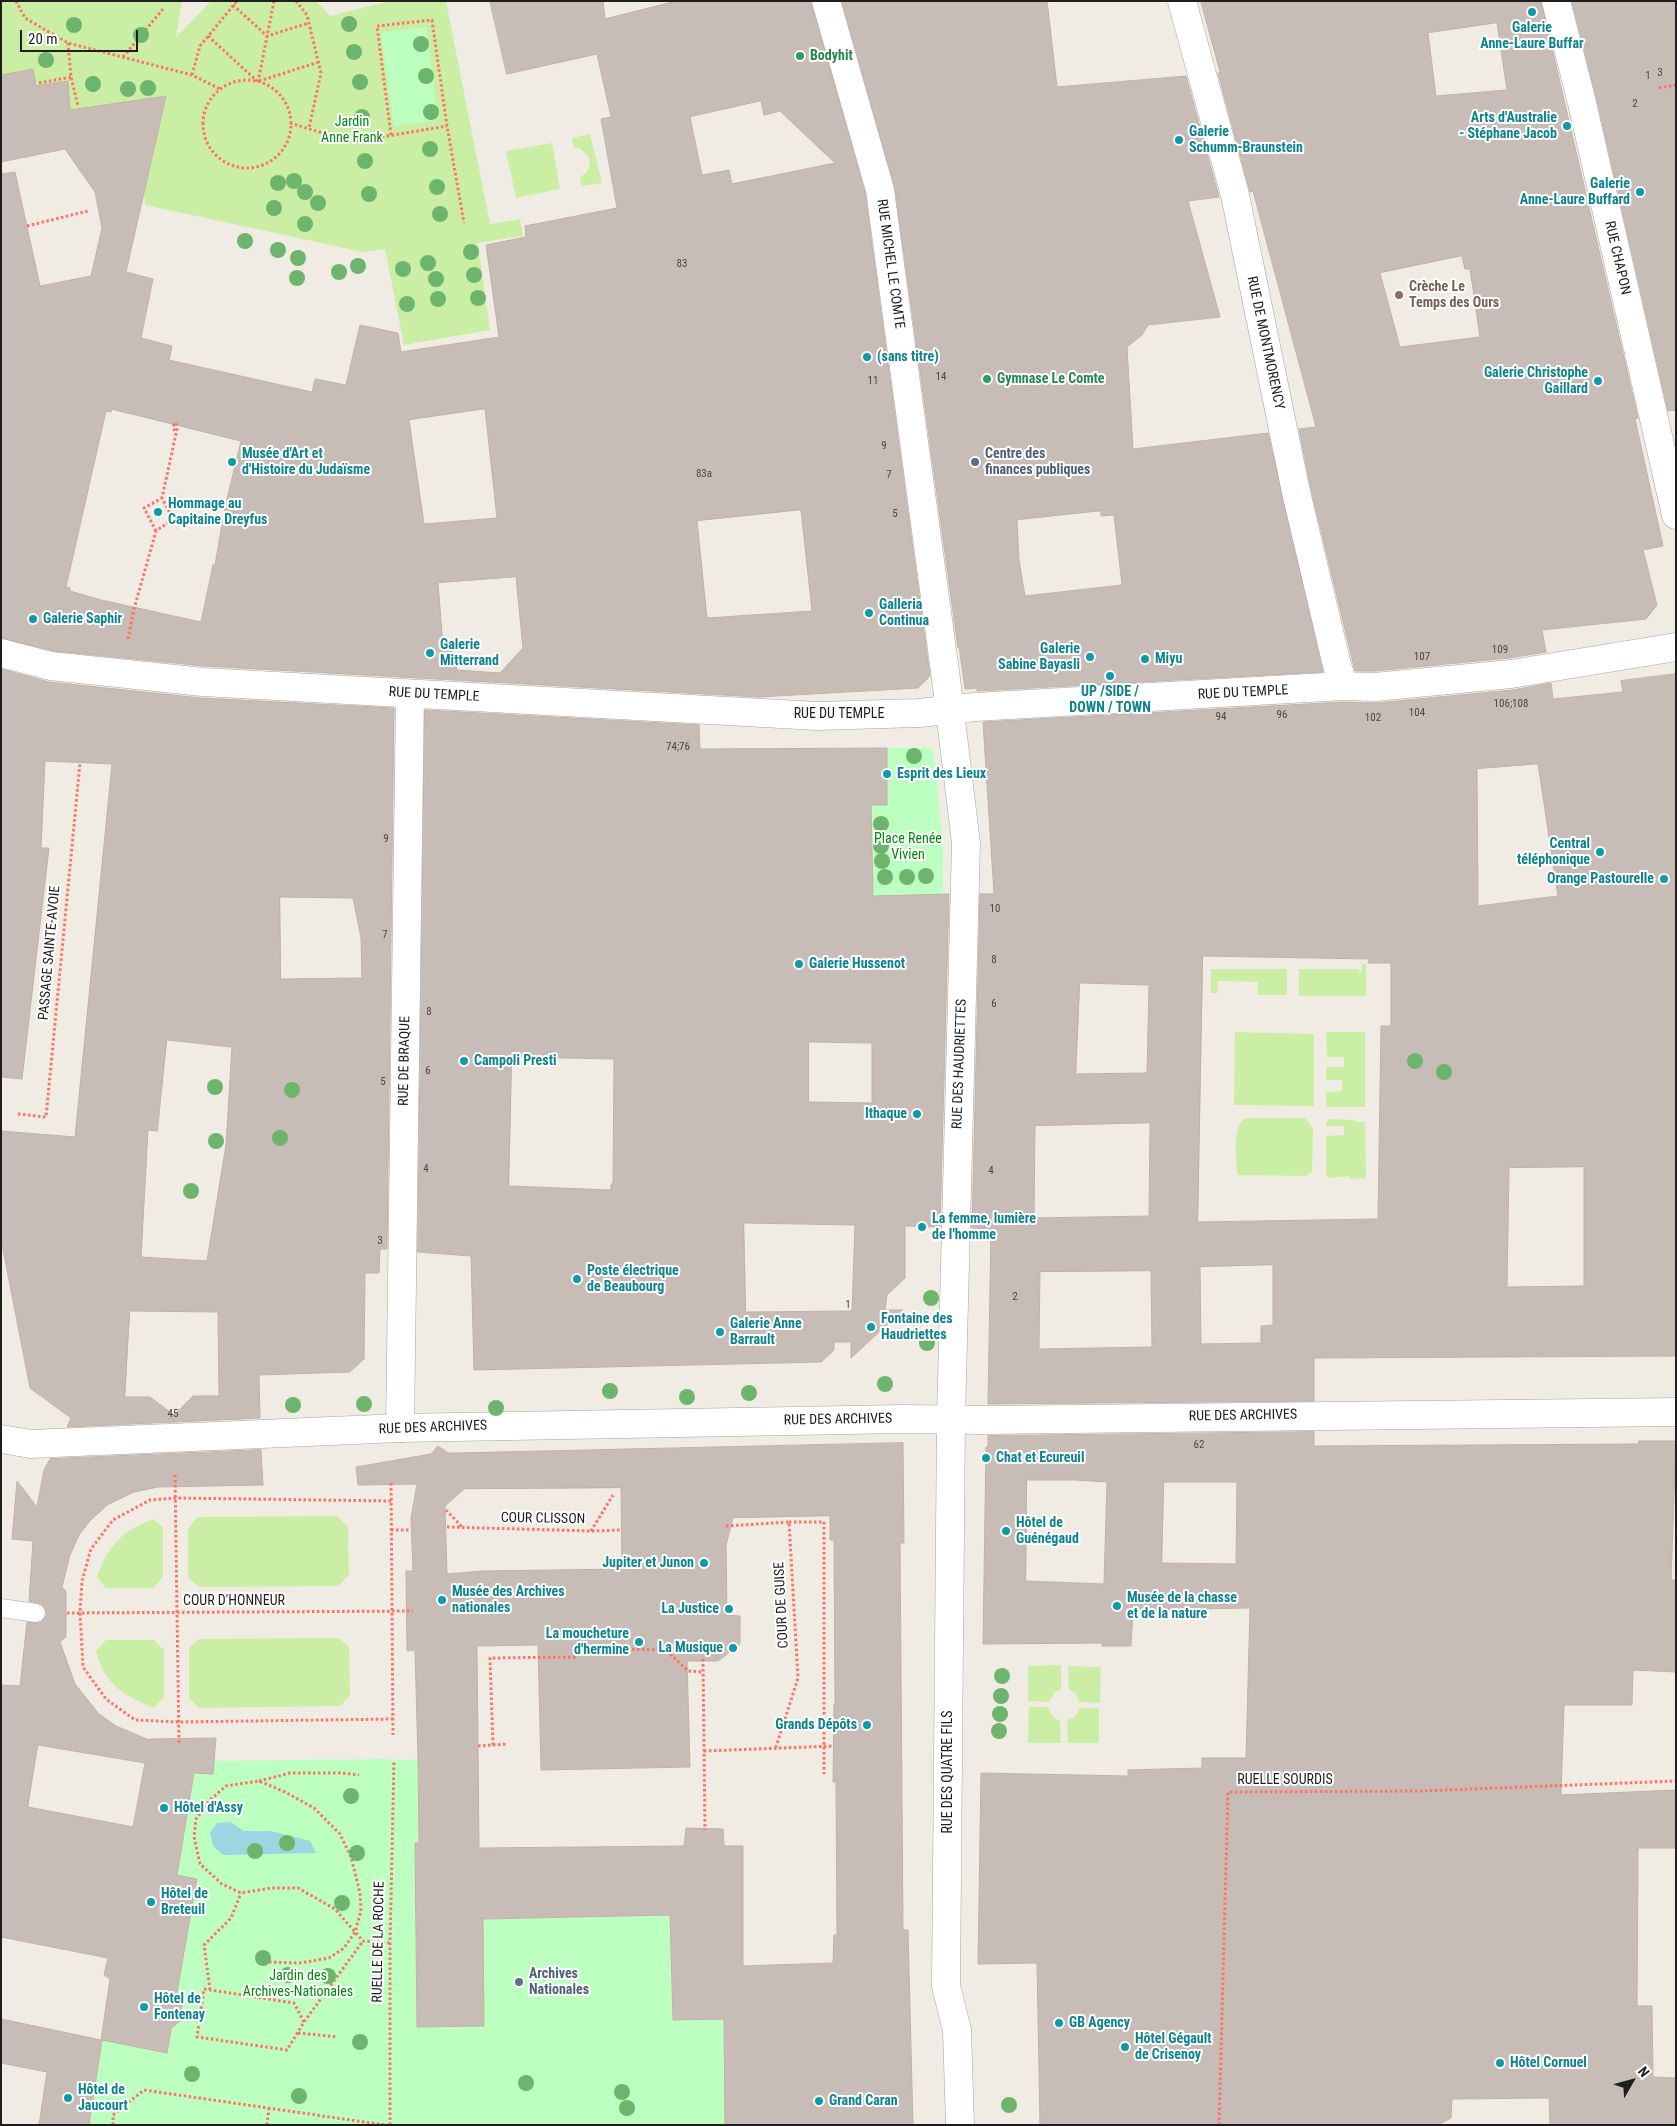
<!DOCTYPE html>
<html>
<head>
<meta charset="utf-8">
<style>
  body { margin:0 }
  #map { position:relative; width:1677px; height:2126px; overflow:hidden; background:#f0ece3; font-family:"Roboto Condensed",sans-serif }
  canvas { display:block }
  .frame { position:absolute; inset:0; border:2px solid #1e1e1e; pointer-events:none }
  .north { position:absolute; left:1607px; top:2056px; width:50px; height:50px; -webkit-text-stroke:4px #fff; paint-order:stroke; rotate:52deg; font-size:14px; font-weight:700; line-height:20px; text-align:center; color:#1e1e1e }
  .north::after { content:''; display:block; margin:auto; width:18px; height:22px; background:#1e1e1e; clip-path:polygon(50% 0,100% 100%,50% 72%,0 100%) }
  .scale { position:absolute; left:20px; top:30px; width:118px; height:22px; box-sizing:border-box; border:2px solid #1e1e1e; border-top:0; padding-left:6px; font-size:15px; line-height:18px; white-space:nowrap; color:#1e1e1e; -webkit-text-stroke:4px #fff; paint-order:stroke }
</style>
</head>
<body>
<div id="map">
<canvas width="1677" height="2126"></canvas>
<div class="frame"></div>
<div class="north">N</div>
<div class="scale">20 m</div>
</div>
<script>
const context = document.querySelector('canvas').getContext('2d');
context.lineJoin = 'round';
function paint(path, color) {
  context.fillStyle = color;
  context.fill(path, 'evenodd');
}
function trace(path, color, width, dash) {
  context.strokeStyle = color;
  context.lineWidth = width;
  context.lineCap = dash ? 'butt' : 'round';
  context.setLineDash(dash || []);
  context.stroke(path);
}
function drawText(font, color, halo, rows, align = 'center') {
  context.font = font + ' "Roboto Condensed",sans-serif';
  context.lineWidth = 4;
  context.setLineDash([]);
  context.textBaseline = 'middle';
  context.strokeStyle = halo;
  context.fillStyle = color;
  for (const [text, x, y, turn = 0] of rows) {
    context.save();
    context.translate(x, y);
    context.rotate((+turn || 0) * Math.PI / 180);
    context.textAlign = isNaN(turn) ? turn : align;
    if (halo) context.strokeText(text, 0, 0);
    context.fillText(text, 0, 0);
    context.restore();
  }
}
paint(new Path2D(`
  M1 1H182L176 37 211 1H316L330 16 390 1H446L490 224 520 219 523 236 478 243 490 330 404 345 385 249 363 252 145 205 144 192 166 96 41 115 33 69 1 75Z
  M590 134 602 183 582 186 580 177C589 172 591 167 589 157L580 148H574L572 138Z
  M552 143 560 189 516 198 506 151Z
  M1362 964H1366V996H1299V969H1359V972H1361Z
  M1211 969H1287V995H1258V982L1218 981 1217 993H1211Z
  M1235 1032 1314 1034V1106L1234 1105Z
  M1326 1032H1365V1107H1326V1092L1342 1091V1080H1326V1067H1344V1057H1327Z
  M1246 1118H1305L1313 1128 1312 1172 1306 1176 1238 1175 1237 1171C1237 1156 1231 1125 1246 1118Z
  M1330 1119 1355 1120 1356 1122H1365L1366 1178 1349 1179V1176L1330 1178 1326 1175V1136L1344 1135V1126H1326V1122Z
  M337 1516 348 1527 349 1575 338 1586 199 1587 188 1577V1528L198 1517Z
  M153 1519 163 1527V1577L153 1588H106L97 1577C108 1545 122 1531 153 1519Z
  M339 1638 349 1647 350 1696 340 1706 199 1708 189 1698V1648L199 1639Z
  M106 1640H154L164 1650V1697L154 1708C124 1696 104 1684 96 1651Z
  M1061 1665V1689L1054 1693 1049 1702 1028 1701V1666Z
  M1068 1666 1101 1667 1100 1703 1079 1702 1076 1693 1069 1690Z
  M1029 1707H1048L1053 1717 1060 1721 1061 1743H1028Z
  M1080 1708H1099V1743H1068L1067 1720 1075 1717Z`), '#caefa4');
paint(new Path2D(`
  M426 27 438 120 394 126 381 33Z
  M887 748H933L943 845V894L873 896 871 805Z
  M381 1759 405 1760 418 1759 419 1843 415 1844 417 2027 484 2026 483 1919 670 1915 673 2020 827 2019 725 2078V2125H89L102 2040 166 2053 171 2029 180 2021 182 2004 177 1992 198 1879 177 1876 197 1761Z`), '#bcffc0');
paint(new Path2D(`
  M230 1822 244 1831H271L310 1841 316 1853 223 1855 213 1846 210 1833 217 1823Z`), '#9fd4e2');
const building = new Path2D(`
  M490 1H603L605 19 676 1H811L865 193 930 676 918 688 759 697 204 666 54 651 1 638V174L15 172 40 286 91 276 102 228 95 192 65 149 1 162V75L33 69 36 86 68 81 70 110 166 96 126 272 153 279 141 338 172 346 169 360 312 392 315 379 346 385 360 325 398 333 401 352 499 337 486 245 526 237 525 226 617 208 601 119 611 117 597 54 507 74ZM761 101 764 115 780 111 835 163 732 184 729 170 702 175 690 117ZM111 409 241 441 225 507 215 565H213L201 622 101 600 70 591V588L66 587 106 411 111 412ZM485 409 497 518 424 524 409 420ZM801 510 812 611 707 618 697 521ZM516 577 523 648 500 673 457 670 454 653 443 646 438 583Z
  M842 1H1047L1057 87 1186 76 1219 197 1188 201 1220 317 1148 325 1142 335 1127 347 1133 449 1268 433 1323 672 977 691V688L965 689 959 646 958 648 895 188ZM1101 511V516L1114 515 1122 585 1025 596 1019 560 1017 520Z
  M1201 1H1541L1638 418 1635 419 1663 546 1643 550 1657 605 1646 619 1542 630 1546 652 1509 658 1374 671H1355L1311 489 1299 429 1316 427 1253 191 1250 192 1218 73H1220ZM1497 23 1507 90 1436 96 1428 33ZM1462 256 1465 269H1470L1480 337 1400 347 1380 273Z
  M1572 1H1676V410L1668 411 1597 100Z
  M1 669 49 682 201 698 394 708 387 1249H380L379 1273H365L364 1359 350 1372 259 1375 260 1418 67 1427 71 1418 30 1388 1 1239V1131L75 1137 112 764 45 761 41 848H49L22 1079 1 1077ZM280 897 353 898 361 938 362 978 281 979ZM167 1040 232 1047 226 1145 207 1261 141 1257 148 1130 157 1131ZM130 1311 218 1312 219 1396H193L174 1415 150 1397H125Z
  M1676 674V1356L1314 1358V1401L988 1404 991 1229 972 1228 980 894H994L983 722 1343 702 1376 703 1513 690 1551 683 1553 699 1623 692 1621 681ZM1538 764 1558 896 1478 906 1477 769ZM1203 956 1369 959 1368 963H1391V1026H1381L1378 1219 1198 1222ZM1080 983 1149 985 1147 1073 1076 1074ZM1150 1123 1149 1216 1034 1218 1035 1126ZM1584 1167V1286L1507 1287 1509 1168ZM1273 1265V1325L1261 1326V1343L1201 1344 1200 1267ZM1151 1271 1152 1347 1039 1349 1040 1272Z
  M425 710 699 725 700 749 887 748V805H871L873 896 949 894 940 1227 905 1226V1278L887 1295 885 1310H903L851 1358V1342H834V1350L821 1362 474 1370 471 1256 418 1252ZM809 1042 872 1043V1103L809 1102ZM512 1057 614 1059 613 1184H611V1190L509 1186ZM744 1223 855 1225 852 1311 746 1312Z
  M1314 1432V1446L1638 1444 1639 1441H1676L1671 1580H1676V1672L1633 1670 1632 1705H1564L1561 1795 1676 1790V1848H1638L1637 2006H1652L1653 2077 1676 2078V2125H1550L1549 2098 1452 2099 1451 2118 1438 2125H1040L1037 1963 978 1964 981 1773 1128 1776V1770L1202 1768V1758H1246L1250 1608 1133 1610 1131 1646H1102V1643L983 1644 986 1447H988V1436ZM1027 1480H1074L1107 1482 1104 1584 1026 1581ZM1164 1482H1237L1236 1564 1162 1563Z
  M903 1443 904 1543H900L903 1930H908L913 2125H725L724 2019 673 2020 670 1915 483 1919 484 2026 417 2027 415 1843H419L418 1759 415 1650 407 1651 406 1571H413L411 1518 417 1484 358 1485 356 1467 431 1454 438 1446 448 1453ZM621 1488 622 1569 482 1571 447 1574 445 1506 464 1489ZM830 1516V1540H834L835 1704H834L833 1782H836L837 1935H834L833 1963 743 1966V1846H724L723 1829 686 1828 684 1846 479 1848 477 1646 538 1645 541 1770 690 1767 687 1661H718L740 1644V1616L727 1615 726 1545 733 1518Z
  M261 1450 263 1485 158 1487 134 1492 107 1505 89 1522 79 1535 70 1555 62 1587 66 1591V1637L60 1642 75 1684 99 1714 116 1726 149 1740 150 1739 216 1738 213 1774 194 1773 177 1875 197 1879 177 1992 182 2004 180 2021 171 2029 167 2053 102 2040 89 2125H39L47 2072 1 2063V2019L101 2040 110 1979 104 1975 108 1958 1 1937V1685L20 1686 27 1622 40 1623 47 1614 42 1604 29 1601 33 1541 12 1539 17 1481 37 1507 44 1470 50 1459ZM38 1745 145 1763 133 1827 28 1807Z`);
paint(building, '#c8bdb6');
trace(building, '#c3b1a4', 1);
const service = new Path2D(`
  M1 1608 36 1613`);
const minor = new Path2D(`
  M826 1 880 190 946 679 966 843 951 1418 946 1986 957 2030 960 2125
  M1182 1 1235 195 1296 492 1336 661 1343 686
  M1556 1 1582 103 1676 515
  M1 653 51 666 203 682 817 716 919 713 975 707 1343 686 1375 687 1511 674 1676 647
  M400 1428 410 694`);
const tertiary = new Path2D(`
  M1 1439 31 1444 400 1428 904 1419 983 1420 1676 1412`);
trace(service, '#a5a5a5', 19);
trace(minor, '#a5a5a5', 29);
trace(tertiary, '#a5a5a5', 29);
trace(new Path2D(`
  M16 1 25 18 68 43 192 75 220 89
  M296 1 307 15 321 73 309 128
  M233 5 267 36 309 23
  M208 36 257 81
  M68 43 71 77 78 106
  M123 57 163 9
  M192 75 200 46 237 1
  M203 124a44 44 0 1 1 88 0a44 44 0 1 1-88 0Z
  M259 81 319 62
  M258 82 274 1
  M39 83 71 77
  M1659 88 1676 85
  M290 123 352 142 447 126
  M391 135 377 26 432 20 447 126 464 223
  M27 226 88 211
  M156 531 144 508 162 498
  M128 639 134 609 156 531 173 519 162 498 177 429 176 423 174 424 173 428 176 433
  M18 1114 46 1117 80 763
  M175 1475 179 1745
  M391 1483 393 1735
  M391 1501 176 1498 150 1500 113 1520 91 1549 82 1581 80 1613 83 1667 106 1699 135 1720 179 1722 393 1719
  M446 1510 463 1528
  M789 1522H824V1774
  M726 1526 789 1522 798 1678 776 1747
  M447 1527 591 1531 622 1530
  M391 1530H411
  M591 1531 613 1495
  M67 1613 413 1611
  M575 1645V1648H579L666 1650 688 1671 703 1672
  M703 1659 705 1830
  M493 1745 490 1658 575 1657V1648
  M478 1746 508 1744
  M704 1751 833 1746
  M259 1781 290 1773H340L359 1775
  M269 1962 300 1963 329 1958 344 1948 355 1932 361 1911 360 1893 351 1857 340 1834 314 1808 285 1792 259 1781 226 1786 210 1800 196 1819 194 1837 200 1864 222 1884 241 1893 271 1888H298L335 1909 355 1932 363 1941 390 1943
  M210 1990 204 1945 231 1918 241 1893
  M304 2022 294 2003 204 1989 197 2037 287 2050 304 2022 363 1941
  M298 2033 338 2037
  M113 2125V2115L144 2090 385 2125
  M267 2125 269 2108
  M390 2125V1943L394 1760
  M1219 2125 1228 1792 1421 1791 1676 1781`), '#ff7265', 3, [2.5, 2.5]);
trace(service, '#fff', 18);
trace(minor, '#fff', 28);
trace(tertiary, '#fff', 28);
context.fillStyle = '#6db56c';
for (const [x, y] of [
  [349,24],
  [74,25],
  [141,35],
  [421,44],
  [354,52],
  [46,60],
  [426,76],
  [360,82],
  [93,84],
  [148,88],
  [128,89],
  [431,112],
  [362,117],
  [430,149],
  [365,161],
  [294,181],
  [278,183],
  [437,187],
  [305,192],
  [369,194],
  [318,203],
  [274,208],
  [440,214],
  [305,224],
  [245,241],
  [278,250],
  [471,252],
  [298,258],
  [428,263],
  [358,266],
  [403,269],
  [339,272],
  [474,275],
  [297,278],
  [436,279],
  [478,298],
  [438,299],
  [407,304],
  [914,756],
  [881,824],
  [881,846],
  [882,861],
  [926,876],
  [885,877],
  [907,877],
  [1415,1061],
  [1444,1072],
  [215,1087],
  [292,1090],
  [280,1138],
  [216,1141],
  [191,1191],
  [931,1298],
  [927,1343],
  [885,1384],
  [610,1391],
  [749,1393],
  [687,1397],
  [364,1404],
  [293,1405],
  [496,1408],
  [1002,1676],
  [1001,1696],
  [1000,1714],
  [999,1731],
  [351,1796],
  [287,1843],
  [255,1851],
  [357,1853],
  [342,1903],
  [263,1958],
  [288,1975],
  [328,1976],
  [360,2042],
  [192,2074],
  [526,2083],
  [622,2092],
  [299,2096],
  [1009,2105],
  [627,2108]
]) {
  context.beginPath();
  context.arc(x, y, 8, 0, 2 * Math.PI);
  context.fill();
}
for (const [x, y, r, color] of [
  [1532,12,5,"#0f9aa8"],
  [800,56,5,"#2e9e5b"],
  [1567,126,5,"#0f9aa8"],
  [1179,140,5,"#0f9aa8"],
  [1640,192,5,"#0f9aa8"],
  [1399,295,5,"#8d6e63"],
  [867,357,5,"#0f9aa8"],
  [987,379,5,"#2e9e5b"],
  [1598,381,5,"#0f9aa8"],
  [232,462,5,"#0f9aa8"],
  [975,462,5,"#5c6f8a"],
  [158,512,5,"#0f9aa8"],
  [869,613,5,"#0f9aa8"],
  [33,619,5,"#0f9aa8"],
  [430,653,5,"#0f9aa8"],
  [1090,657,5,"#0f9aa8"],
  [1145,659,5,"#0f9aa8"],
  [1110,676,5,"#0f9aa8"],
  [887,774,5,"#0f9aa8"],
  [1600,852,5,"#0f9aa8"],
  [1664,879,5,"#0f9aa8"],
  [799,964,5,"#0f9aa8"],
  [464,1061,5,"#0f9aa8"],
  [917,1114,5,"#0f9aa8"],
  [922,1227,5,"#0f9aa8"],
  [577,1279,5,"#0f9aa8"],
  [871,1327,5,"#0f9aa8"],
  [720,1332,5,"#0f9aa8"],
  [986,1458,5,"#0f9aa8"],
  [1006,1531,5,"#0f9aa8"],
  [704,1563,5,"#0f9aa8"],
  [442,1600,5,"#0f9aa8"],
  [1117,1606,5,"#0f9aa8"],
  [729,1609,5,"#0f9aa8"],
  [639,1642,5,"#0f9aa8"],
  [733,1648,5,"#0f9aa8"],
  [867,1725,5,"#0f9aa8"],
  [164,1808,5,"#0f9aa8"],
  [151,1902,5,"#0f9aa8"],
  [519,1982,5,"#5c6f8a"],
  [144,2007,5,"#0f9aa8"],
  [1059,2023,5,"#0f9aa8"],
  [1125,2047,5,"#0f9aa8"],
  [1500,2063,5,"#0f9aa8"],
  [68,2098,5,"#0f9aa8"],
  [819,2101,5,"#0f9aa8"]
]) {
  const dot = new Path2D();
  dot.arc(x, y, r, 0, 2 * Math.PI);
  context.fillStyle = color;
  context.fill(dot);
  trace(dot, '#fff', 2);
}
drawText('11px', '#484644', null, [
  ["3",1660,73],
  ["1",1648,76],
  ["2",1635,104],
  ["83",682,264],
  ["14",941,377],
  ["11",873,381],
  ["9",884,446],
  ["83a",704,474],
  ["7",889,475],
  ["5",895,514],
  ["109",1500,650],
  ["107",1422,657],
  ["106;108",1511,704],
  ["104",1417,713],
  ["96",1282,715],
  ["94",1221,717],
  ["102",1373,718],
  ["74;76",678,747],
  ["9",386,839],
  ["10",995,909],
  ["7",385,935],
  ["8",994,960],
  ["6",994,1004],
  ["8",429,1012],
  ["6",428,1071],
  ["5",383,1082],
  ["4",426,1169],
  ["4",991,1171],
  ["3",380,1241],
  ["2",1015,1297],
  ["1",848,1305],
  ["45",173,1414],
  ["62",1199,1445]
]);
drawText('bold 14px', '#0d838f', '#fff', [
  ["Galerie",1532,28,"center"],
  ["Anne-Laure Buffar",1532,44,"center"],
  ["Arts d'Australie",1557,118,"right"],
  ["- Stéphane Jacob",1557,134,"right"],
  ["Galerie",1189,132],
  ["Schumm-Braunstein",1189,148],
  ["Galerie",1630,184,"right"],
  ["Anne-Laure Buffard",1630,200,"right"],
  ["(sans titre)",877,357],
  ["Galerie Christophe",1588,373,"right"],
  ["Gaillard",1588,389,"right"],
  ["Musée d'Art et",242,454],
  ["d'Histoire du Judaïsme",242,470],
  ["Hommage au",168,504],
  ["Capitaine Dreyfus",168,520],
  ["Galleria",879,605],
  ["Continua",879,621],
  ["Galerie Saphir",43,619],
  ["Galerie",440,645],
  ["Mitterrand",440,661],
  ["Galerie",1080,649,"right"],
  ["Sabine Bayasli",1080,665,"right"],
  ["Miyu",1155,659],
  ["UP /SIDE /",1110,692,"center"],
  ["DOWN / TOWN",1110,708,"center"],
  ["Esprit des Lieux",897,774],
  ["Central",1590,844,"right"],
  ["téléphonique",1590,860,"right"],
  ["Orange Pastourelle",1654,879,"right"],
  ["Galerie Hussenot",809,964],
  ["Campoli Presti",474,1061],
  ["Ithaque",907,1114,"right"],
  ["La femme, lumière",932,1219],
  ["de l'homme",932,1235],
  ["Poste électrique",587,1271],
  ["de Beaubourg",587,1287],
  ["Fontaine des",881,1319],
  ["Haudriettes",881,1335],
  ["Galerie Anne",730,1324],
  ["Barrault",730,1340],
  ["Chat et Ecureuil",996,1458],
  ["Hôtel de",1016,1523],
  ["Guénégaud",1016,1539],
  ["Jupiter et Junon",694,1563,"right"],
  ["Musée des Archives",452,1592],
  ["nationales",452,1608],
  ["Musée de la chasse",1127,1598],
  ["et de la nature",1127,1614],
  ["La Justice",719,1609,"right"],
  ["La moucheture",629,1634,"right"],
  ["d'hermine",629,1650,"right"],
  ["La Musique",723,1648,"right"],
  ["Grands Dépôts",857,1725,"right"],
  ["Hôtel d'Assy",174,1808],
  ["Hôtel de",161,1894],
  ["Breteuil",161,1910],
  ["Hôtel de",154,1999],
  ["Fontenay",154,2015],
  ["GB Agency",1069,2023],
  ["Hôtel Gégault",1135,2039],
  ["de Crisenoy",1135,2055],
  ["Hôtel Cornuel",1510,2063],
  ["Hôtel de",78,2090],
  ["Jaucourt",78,2106],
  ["Grand Caran",829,2101]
], 'left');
drawText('bold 14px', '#27864d', '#fff', [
  ["Bodyhit",810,56],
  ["Gymnase Le Comte",997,379]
], 'left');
drawText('14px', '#01880a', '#fff', [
  ["Jardin",352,122],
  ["Anne Frank",352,138],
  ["Place Renée",908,839],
  ["Vivien",908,855],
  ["Jardin des",298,1976],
  ["Archives-Nationales",298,1992]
]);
drawText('14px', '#1e1e1e', '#fff', [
  ["RUE CHAPON",1617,258,77],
  ["RUE MICHEL LE COMTE",890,264,82],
  ["RUE DE MONTMORENCY",1265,343,78],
  ["RUE DU TEMPLE",1243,693,-3],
  ["RUE DU TEMPLE",434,695,3],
  ["RUE DU TEMPLE",839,714],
  ["PASSAGE SAINTE-AVOIE",50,953,-85],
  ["RUE DE BRAQUE",405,1061,-89],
  ["RUE DES HAUDRIETTES",960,1064,-88],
  ["RUE DES ARCHIVES",1243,1416,-1],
  ["RUE DES ARCHIVES",838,1420,-1],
  ["RUE DES ARCHIVES",433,1428,-2],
  ["COUR CLISSON",543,1519,1],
  ["COUR D'HONNEUR",234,1601],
  ["COUR DE GUISE",782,1605,-93],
  ["RUE DES QUATRE FILS",948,1772,-90],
  ["RUELLE SOURDIS",1285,1780],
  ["RUELLE DE LA ROCHE",379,1942,-89]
]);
drawText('bold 14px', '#785e54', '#fff', [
  ["Crèche Le",1409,287],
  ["Temps des Ours",1409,303]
], 'left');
drawText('bold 14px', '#4e5e75', '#fff', [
  ["Centre des",985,454],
  ["finances publiques",985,470],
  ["Archives",529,1974],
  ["Nationales",529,1990]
], 'left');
</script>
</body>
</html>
